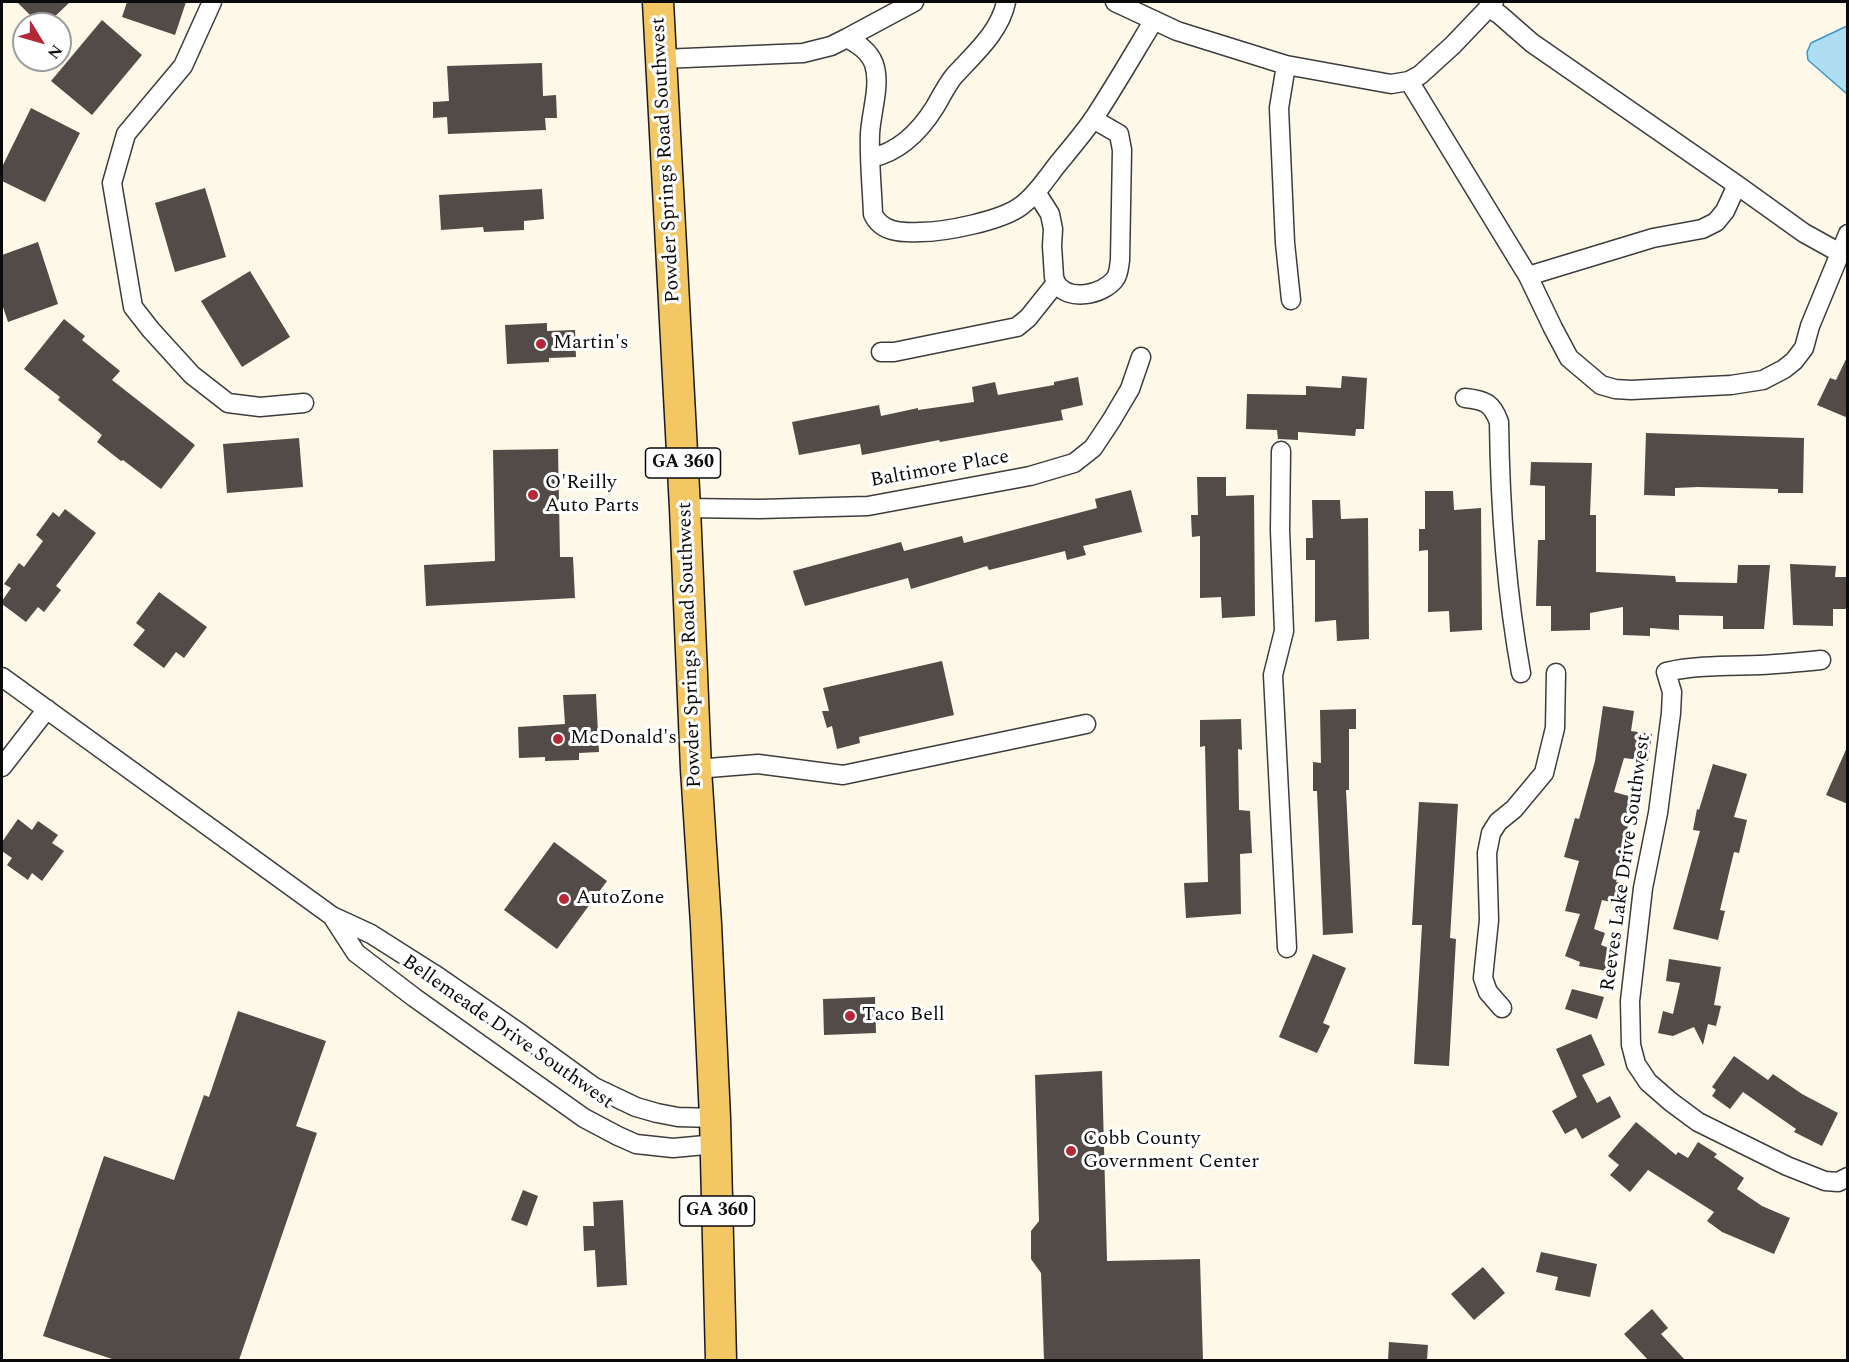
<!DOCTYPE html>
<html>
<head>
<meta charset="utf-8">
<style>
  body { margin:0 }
  #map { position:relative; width:1849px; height:1362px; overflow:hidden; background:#fef8e8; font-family:Spectral,serif }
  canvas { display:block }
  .frame { position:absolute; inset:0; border:3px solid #0a0a0a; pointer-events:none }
  .north { position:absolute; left:12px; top:12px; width:60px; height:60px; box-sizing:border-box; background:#fff; border:2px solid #9d9d9d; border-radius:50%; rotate:127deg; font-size:16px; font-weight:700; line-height:24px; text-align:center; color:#0a0a0a }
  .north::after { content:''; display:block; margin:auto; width:21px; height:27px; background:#b42938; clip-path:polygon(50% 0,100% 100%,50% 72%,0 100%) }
</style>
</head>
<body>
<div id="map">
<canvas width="1849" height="1362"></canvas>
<div class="frame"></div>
<div class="north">N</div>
</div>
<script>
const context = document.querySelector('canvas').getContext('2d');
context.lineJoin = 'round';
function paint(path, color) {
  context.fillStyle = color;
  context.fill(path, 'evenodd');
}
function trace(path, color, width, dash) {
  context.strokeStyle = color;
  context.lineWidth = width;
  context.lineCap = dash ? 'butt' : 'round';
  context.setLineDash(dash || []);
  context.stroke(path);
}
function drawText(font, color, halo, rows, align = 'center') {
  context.font = font + ' Spectral,serif';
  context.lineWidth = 6;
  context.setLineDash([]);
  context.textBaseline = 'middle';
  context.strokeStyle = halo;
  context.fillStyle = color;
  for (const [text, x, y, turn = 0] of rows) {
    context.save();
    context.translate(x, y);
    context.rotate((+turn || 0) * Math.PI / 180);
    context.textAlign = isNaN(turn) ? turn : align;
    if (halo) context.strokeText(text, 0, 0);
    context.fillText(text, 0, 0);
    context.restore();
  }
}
const water = new Path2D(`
  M1847 26V94L1808 60 1807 52 1811 43Z`);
paint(water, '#afdef3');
trace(water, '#3997c7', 1.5);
paint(new Path2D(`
  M17 2H70L47 24H39Z
  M127 2H186L175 35 122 17Z
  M102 20 142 55 92 115 51 81Z
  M542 63 543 96 556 95 557 118H545L546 130 448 134 447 117 433 118V102L449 101 447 66Z
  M31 108 80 133 45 202 2 181V167Z
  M205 188 226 257 175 272 155 203Z
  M542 189 544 219 524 221V230L484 232 483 227 441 230 439 195Z
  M38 242 58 304 8 322 2 304V255Z
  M250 271 290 337 242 367 201 301Z
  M64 319 85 336 82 340 120 371 112 380 195 445 161 489 123 460 121 461 97 442 102 435 58 400 60 397 24 369Z
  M547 323V331L575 330 576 357 549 358V362L507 364 505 325Z
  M1848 355V418L1817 405 1830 378 1836 380Z
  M1342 376 1367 378 1364 429H1356L1355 436 1298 432V440L1278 439 1277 430 1246 429 1247 394 1306 395V386L1341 388Z
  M1078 377 1083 405 1061 410 1063 420 940 442 939 440 862 455 860 444 799 455 792 422 879 405 881 416 918 408V410L974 402 972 387 995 382 998 395 1054 385V382Z
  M1646 433 1804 438 1803 493H1778V489L1698 487 1675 488V496L1644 495Z
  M299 438 303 487 227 493 223 444Z
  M558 449 560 557H573L575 598 426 606 424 565 495 561 493 450Z
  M1531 462 1592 463 1590 515H1596V572L1675 576 1676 582 1737 583 1738 565H1770L1764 629H1723V616L1679 615V630L1650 628V636L1623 635V607L1590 613V630L1551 631V606H1536L1538 540H1545V486L1530 485Z
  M1197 477H1226V496L1254 495 1255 616 1222 618 1221 597 1200 598V536L1192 537 1191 515H1198Z
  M1131 490 1142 532 1083 546 1086 555 1067 560 1065 551 989 570 987 566 911 589 908 578 805 606 793 571 901 542 904 551 962 536 964 543 1097 508 1095 499Z
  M1425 491H1453L1454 510 1481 508 1482 630 1450 632 1449 611 1428 612V550L1419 551V529H1425Z
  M1312 500H1340L1341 519 1368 518 1369 639 1337 641 1336 620 1315 622V560H1306V538H1313Z
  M65 509 96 533 56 586 61 590 44 612 38 607 26 622 2 604V601L11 588 4 584 19 563 24 567 43 541 36 535 53 512 59 517Z
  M1790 564 1836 566 1835 577H1848V609H1833V626L1793 625Z
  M159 592 207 627 184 658 176 652 164 668 133 645 145 630 136 623Z
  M942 661 954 715 859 737 860 743 837 749 832 726 827 728 822 711H829L823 688Z
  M596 694 599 752 579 753V760L545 761V757L519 758 518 727 565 724 563 695Z
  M1603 706 1634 711 1631 731 1652 734 1648 761 1624 758 1614 792 1636 798 1626 833 1630 834 1616 882 1620 883 1615 903 1602 900 1594 929 1605 933 1601 945 1619 952 1612 972 1579 966 1580 962 1565 956 1580 914 1565 911 1579 861 1564 857 1575 818 1579 819 1595 761Z
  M1356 709V729H1349V790H1346L1353 933 1323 935 1317 791H1313V762L1321 763 1320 710Z
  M1241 719 1242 750 1238 749 1239 810 1250 811 1252 853 1240 854 1241 914 1186 918 1184 883 1208 882 1205 746 1200 747V720Z
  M1848 745V804L1826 795Z
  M1713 764 1747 774 1734 817 1747 820 1739 853 1734 852 1720 910 1725 911 1718 940 1673 929 1700 831 1693 830 1697 809 1699 810Z
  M1419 802 1458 804 1450 938 1456 939 1449 1066 1414 1064 1422 925H1412Z
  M18 819 32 830 38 821 58 835 52 843 64 851 42 881 32 873 28 880 7 865 12 858 2 851V842Z
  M554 842 607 881 557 949 504 910Z
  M1313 954 1346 968 1323 1023 1330 1026 1317 1053 1279 1037Z
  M1669 959 1721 967 1714 1005 1721 1006 1716 1026 1708 1024 1703 1045 1694 1027 1673 1036 1658 1033 1663 1011 1673 1014 1680 983 1666 981Z
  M1572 989 1604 997 1597 1019 1565 1009Z
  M875 997 876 1033 824 1035 823 999Z
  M238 1011 326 1041 296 1126 317 1133 239 1360H115L43 1336 104 1156 174 1180 204 1095 209 1097Z
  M1591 1034 1605 1065 1582 1075 1597 1103 1610 1096 1621 1117 1582 1139 1576 1128 1565 1134 1552 1111 1577 1097 1556 1049Z
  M1734 1056 1768 1080 1773 1074 1802 1094 1838 1113 1822 1146 1794 1132 1796 1129 1743 1092 1730 1109 1712 1096 1716 1090 1712 1087Z
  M1102 1071 1107 1261 1200 1259 1203 1360H1044L1041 1273 1031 1259V1231L1039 1221 1035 1075Z
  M1636 1122 1676 1155 1678 1152 1688 1158 1698 1142 1717 1154 1714 1157 1744 1178 1737 1189 1762 1206 1790 1218 1774 1254 1722 1232 1707 1221 1714 1212 1648 1170 1630 1192 1610 1175 1619 1165 1608 1156Z
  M523 1190 538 1196 527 1226 511 1220Z
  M623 1200 627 1285 597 1287 595 1250 584 1251 583 1226H594L593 1202Z
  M1541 1252 1597 1264 1590 1297 1555 1290 1558 1277 1536 1272Z
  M1483 1267 1505 1293 1474 1320 1451 1294Z
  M1652 1309 1668 1328 1661 1334 1685 1360H1648L1624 1334Z
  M1389 1342 1428 1345 1427 1360H1388Z`), '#524b47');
const minor = new Path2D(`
  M212 2 183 66 126 134 112 183 133 307 151 330 192 375 228 403 260 407 304 403
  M1115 2 1177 31 1286 65 1391 84 1409 81 1420 75 1453 45 1494 2
  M1488 7 1500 15 1532 43 1737 185 1804 233 1840 253
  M847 38 914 2
  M662 59 803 53 831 46 847 38C858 44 869 51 874 64 881 85 871 112 870 134 869 160 872 187 873 214 881 232 901 233 920 232 945 232 1001 221 1021 206 1036 195 1046 179 1057 165 1070 149 1083 134 1094 118 1115 86 1134 53 1154 20
  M1286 65 1279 108 1285 243 1291 300
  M1409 81 1528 276 1553 328 1569 358 1601 385 1615 389 1631 390 1731 385 1763 380 1784 369 1794 361 1804 348 1810 326 1848 234
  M871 158C899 152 920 131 935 107 941 97 946 86 954 76 974 54 1000 32 1006 2
  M1528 276 1653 238 1702 229 1716 222 1725 211 1737 185
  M1056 283C1068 302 1103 295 1115 279 1119 274 1119 266 1120 260L1122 150 1119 134 1093 119
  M881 352H894L1017 327 1028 318 1056 283 1054 277 1052 246 1053 229 1050 214 1036 192
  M1465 398C1485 400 1492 403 1499 422 1500 507 1506 590 1521 673
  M1281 451 1280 530 1284 631 1273 675 1287 948
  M685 508 760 509 868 506 1030 476 1074 463 1093 448 1111 421 1130 389 1141 357
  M1821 660C1801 662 1780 664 1760 665 1729 666 1697 665 1666 672L1672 692 1671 713 1658 813 1643 888 1630 1001 1631 1045 1636 1064 1648 1082 1671 1102 1698 1122 1787 1166 1825 1181 1838 1182 1848 1177
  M2 677 332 916 371 934 434 974 521 1034 594 1087 636 1107 657 1113 678 1117 715 1118
  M2 767 47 709
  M696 769 758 764 843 775 1086 724
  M332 916 356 953 415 998 584 1118 618 1136 636 1144 673 1148 716 1144
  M1502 1008 1488 992 1483 978 1489 920 1487 853 1491 833 1498 822 1514 809 1544 773 1555 728 1556 673`);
const primary = new Path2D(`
  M658 2 685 508 696 769 706 924 715 1118 721 1360`);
trace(minor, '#3d3d3d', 21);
trace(primary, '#1b1b1b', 33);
trace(minor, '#fff', 18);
trace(primary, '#f3c763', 30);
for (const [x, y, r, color] of [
  [541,344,6,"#b42938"],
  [533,495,6,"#b42938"],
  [558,739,6,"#b42938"],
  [564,899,6,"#b42938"],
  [850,1016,6,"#b42938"],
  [1071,1151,6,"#b42938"]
]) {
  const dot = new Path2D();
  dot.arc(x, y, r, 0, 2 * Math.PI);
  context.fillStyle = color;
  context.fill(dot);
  trace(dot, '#fff', 2);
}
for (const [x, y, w] of [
  [683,463,75],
  [717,1211,75]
]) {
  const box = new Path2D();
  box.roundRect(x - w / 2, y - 15, w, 30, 4.5);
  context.fillStyle = '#fff';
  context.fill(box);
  trace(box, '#0a0a0a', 1.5);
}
drawText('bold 18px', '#0a0a0a', null, [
  ["GA 360",683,463],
  ["GA 360",717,1211]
]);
drawText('20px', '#0a0a0a', '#fff', [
  ["Powder Springs Road Southwest",667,160,-93],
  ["Baltimore Place",940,470,-10],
  ["Powder Springs Road Southwest",691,645,-92],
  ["Reeves Lake Drive Southwest",1627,863,-82],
  ["Bellemeade Drive Southwest",507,1033,35]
]);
drawText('20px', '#0a0a0a', '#fff', [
  ["Martin's",553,344],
  ["O'Reilly",545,484],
  ["Auto Parts",545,507],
  ["McDonald's",570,739],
  ["AutoZone",576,899],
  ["Taco Bell",862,1016],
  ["Cobb County",1083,1140],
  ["Government Center",1083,1163]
], 'left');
</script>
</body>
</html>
